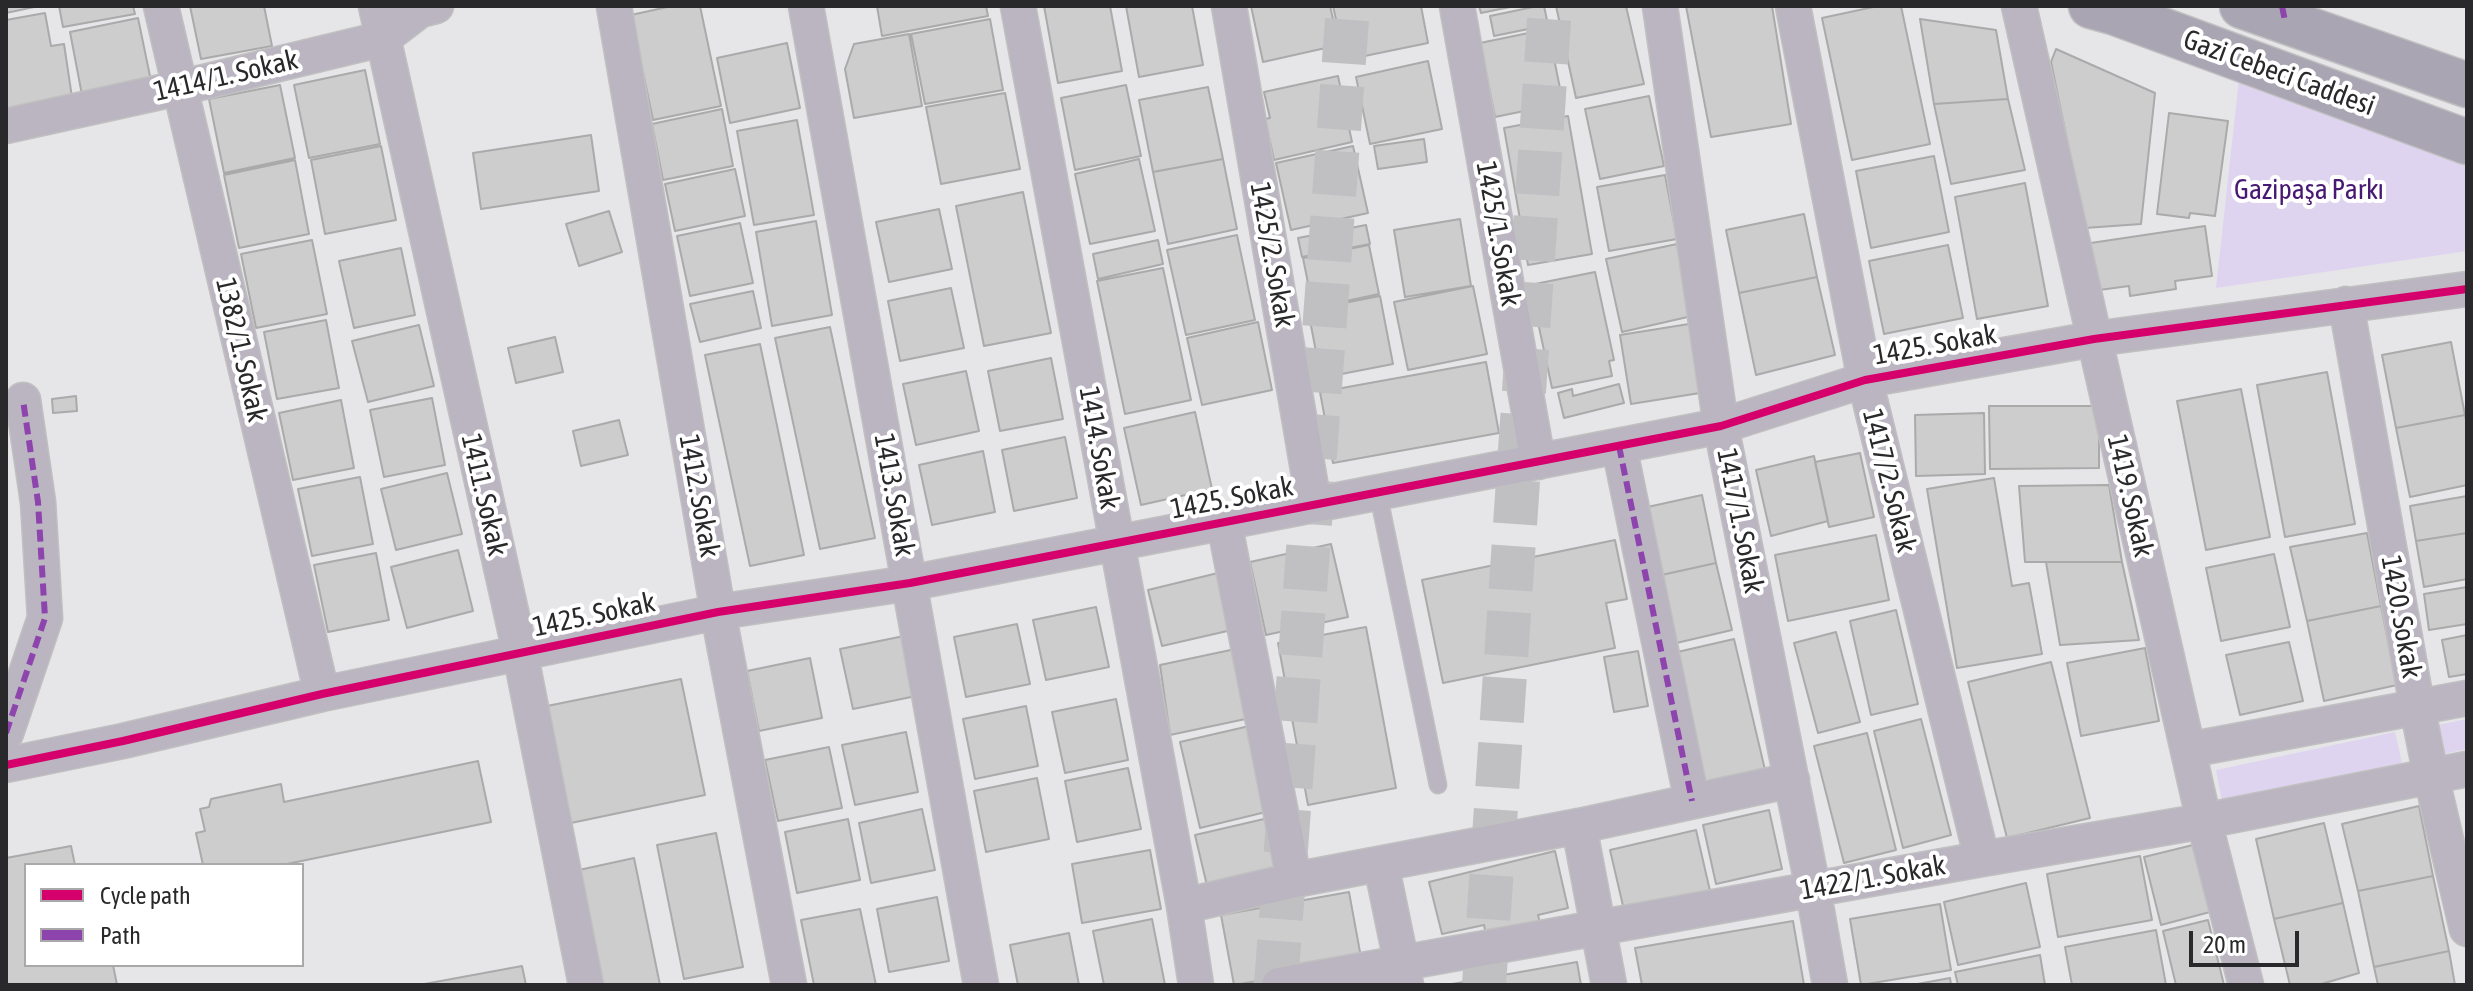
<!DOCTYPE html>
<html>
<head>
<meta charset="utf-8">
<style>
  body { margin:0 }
  #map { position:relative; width:2473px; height:991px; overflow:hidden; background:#e6e5e8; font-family:"Asap Condensed",sans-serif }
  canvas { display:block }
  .frame { position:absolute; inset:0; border:8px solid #29282a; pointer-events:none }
  .legend { position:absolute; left:24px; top:863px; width:280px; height:104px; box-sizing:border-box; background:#fff; border:2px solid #a9a9aa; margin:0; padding:10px 14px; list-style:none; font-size:24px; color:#29282a }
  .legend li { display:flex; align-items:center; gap:16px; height:40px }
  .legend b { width:40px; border:2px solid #a9a9aa }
  .scale { position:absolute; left:2189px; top:931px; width:110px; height:36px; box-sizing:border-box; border:4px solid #29282a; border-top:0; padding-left:10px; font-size:24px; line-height:28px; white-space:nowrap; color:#29282a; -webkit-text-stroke:6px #fff; paint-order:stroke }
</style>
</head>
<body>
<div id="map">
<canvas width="2473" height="991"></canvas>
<div class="frame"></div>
<ul class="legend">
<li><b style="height:10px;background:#d6006c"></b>Cycle path</li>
<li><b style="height:10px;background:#8e44ad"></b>Path</li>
</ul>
<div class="scale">20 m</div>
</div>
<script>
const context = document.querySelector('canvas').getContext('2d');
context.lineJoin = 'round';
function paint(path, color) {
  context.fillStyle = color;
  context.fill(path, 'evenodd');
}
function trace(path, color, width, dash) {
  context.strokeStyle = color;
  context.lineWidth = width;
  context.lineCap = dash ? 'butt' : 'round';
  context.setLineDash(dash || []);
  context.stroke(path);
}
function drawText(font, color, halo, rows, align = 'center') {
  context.font = font + ' "Asap Condensed",sans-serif';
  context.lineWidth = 8;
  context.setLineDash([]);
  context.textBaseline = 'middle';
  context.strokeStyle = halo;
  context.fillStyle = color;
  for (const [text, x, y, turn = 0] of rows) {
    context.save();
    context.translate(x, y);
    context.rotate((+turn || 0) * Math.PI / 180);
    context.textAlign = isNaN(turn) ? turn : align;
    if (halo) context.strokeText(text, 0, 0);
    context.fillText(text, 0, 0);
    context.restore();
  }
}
paint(new Path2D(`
  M2239 79 2467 161V251L2216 288Z
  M2467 719V749L2439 755 2433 726Z
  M2395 732 2402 763 2222 801 2216 770Z`), '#dfd4f0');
const building = new Path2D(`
  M6 6H39L6 13Z
  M59 6H133L135 14 63 27Z
  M190 6H264L272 46 201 59Z
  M672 6H700L721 106 653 120 631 15Z
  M877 6H986L988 16 882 36Z
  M1044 6H1110L1122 71 1058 83Z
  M1126 6H1192L1203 65 1139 77Z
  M1251 6H1330L1339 45 1263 62Z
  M1333 6H1421L1428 43 1345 60Z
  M1479 6H1515L1481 13Z
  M1538 6H1544L1548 25 1494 36 1490 16Z
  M1556 6H1626L1644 84 1576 98Z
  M1686 6H1772L1791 124 1711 137Z
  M1878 6H1901L1930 144 1852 160 1822 18Z
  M45 13 51 46 64 44 73 104 6 114V20Z
  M138 18 151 81 82 95 70 32Z
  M990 19 1003 90 925 104 911 34Z
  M1920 19 1996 30 2008 99 1934 104Z
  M1548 29 1563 103 1495 117 1480 43Z
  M909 34 922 106 854 118 845 69 854 44Z
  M787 43 800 108 730 123 717 58Z
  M2056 49 2155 93 2141 224 2085 228 2051 62Z
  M1428 61 1442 129 1370 144 1356 77Z
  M365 70 380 144 309 158 294 85Z
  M1338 76 1352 142 1274 160 1265 119 1270 118 1264 92Z
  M280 85 295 158 224 173 209 99Z
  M1126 85 1141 156 1075 170 1061 98Z
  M1208 87 1223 159 1153 172 1139 100Z
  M1005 93 1020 169 941 184 926 107Z
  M1649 96 1664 166 1600 179 1585 109Z
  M2008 99 2025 170 1951 184 1934 104Z
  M722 109 733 166 663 180 652 124Z
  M2169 113 2228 121 2215 216 2190 213 2189 218 2157 214Z
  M1568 116 1592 254 1528 265 1504 128Z
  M797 120 814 215 754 225 737 131Z
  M591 135 599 191 481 209 473 153Z
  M1424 139 1427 162 1378 169 1374 146Z
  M381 146 396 220 325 234 311 160Z
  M1353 146 1368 213 1291 230 1276 163Z
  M1934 156 1949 232 1871 248 1856 171Z
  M1139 159 1155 231 1090 244 1075 174Z
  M1223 159 1237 229 1168 244 1153 172Z
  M295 160 309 234 239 248 224 175Z
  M735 169 745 216 675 231 665 184Z
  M1665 175 1677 239 1609 251 1597 187Z
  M2025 183 2048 306 1977 319 1955 197Z
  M1023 192 1051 333 984 346 956 206Z
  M939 209 952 269 889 282 876 222Z
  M609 211 622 252 579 266 566 224Z
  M1804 214 1817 277 1739 293 1726 230Z
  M1460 219 1471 286 1405 297 1394 230Z
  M816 221 832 315 772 326 756 232Z
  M740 223 753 283 690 296 677 236Z
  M1366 225 1370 244 1302 257 1298 238Z
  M2205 226 2212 276 2175 281 2176 289 2130 296 2129 286 2092 291 2084 244Z
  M1237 235 1255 320 1186 335 1167 250Z
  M312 240 327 314 256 328 241 254Z
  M1158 240 1163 264 1098 279 1093 254Z
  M1677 244 1692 316 1622 332 1606 259Z
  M1369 245 1379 294 1313 308 1303 258Z
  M1948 245 1963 318 1884 334 1869 261Z
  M401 248 415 315 354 328 339 261Z
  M1163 268 1191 400 1125 414 1097 281Z
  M1595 272 1614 360 1609 361 1612 376 1552 388 1530 285Z
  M1817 277 1835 355 1756 375 1739 293Z
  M1473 286 1487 354 1408 370 1394 302Z
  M951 288 964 348 900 361 888 301Z
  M753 291 761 328 700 342 690 304Z
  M1380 296 1393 364 1321 378 1308 310Z
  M326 320 339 388 277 399 264 332Z
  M1258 322 1272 390 1202 405 1187 338Z
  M1689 324 1700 393 1631 404 1620 335Z
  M419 325 434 386 368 402 352 341Z
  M830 327 875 538 820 549 775 338Z
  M555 337 563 372 516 383 508 348Z
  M2451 342 2465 415 2396 428 2382 355Z
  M760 344 804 555 750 566 705 355Z
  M1051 358 1063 419 1000 431 988 371Z
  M1486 362 1499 433 1333 463 1320 392Z
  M966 371 979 431 916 445 903 384Z
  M2327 372 2355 524 2285 537 2257 385Z
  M1619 384 1624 403 1564 418 1558 393 1572 389 1573 396Z
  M2241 389 2270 537 2206 550 2177 401Z
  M76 396 77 411 53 413 52 399Z
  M432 398 445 465 384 477 370 410Z
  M341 400 354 468 293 480 279 413Z
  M1989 406H2099V468L1990 469Z
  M1195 412 1212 489 1141 505 1124 428Z
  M1984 413 1985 474 1916 476 1915 415Z
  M2465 415 2467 425V485L2410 497 2396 428Z
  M619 420 628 455 581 466 573 431Z
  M1065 437 1077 498 1014 511 1002 450Z
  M983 451 995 512 932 525 919 465Z
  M1860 453 1874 517 1829 527 1815 462Z
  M1814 456 1828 521 1771 536 1756 470Z
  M447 473 462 534 396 550 381 489Z
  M360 477 373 544 312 556 298 489Z
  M1994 478 2012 586 2029 583 2042 654 1957 668 1927 489Z
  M2109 485 2122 562H2025L2019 486Z
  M1702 495 1716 563 1657 576 1643 508Z
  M2467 496V533L2416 541 2410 506Z
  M2367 533 2381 606 2307 621 2290 547Z
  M2467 533V579L2424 587 2416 541Z
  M1876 535 1889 600 1788 621 1775 555Z
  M1615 540 1627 599 1606 603 1615 648 1443 683 1422 580Z
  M1331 544 1348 617 1266 635 1250 562Z
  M458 550 473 611 407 628 391 567Z
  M376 553 389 620 328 632 314 565Z
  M2274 554 2290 627 2221 641 2206 568Z
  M2046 562H2122L2139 640 2060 645Z
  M1716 563 1732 630 1672 644 1657 576Z
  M1222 572 1236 629 1162 646 1148 590Z
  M2467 587V624L2429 630 2424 594Z
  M2381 606 2397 685 2324 701 2307 621Z
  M1096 607 1109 667 1046 680 1033 620Z
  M1896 610 1918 704 1871 715 1850 621Z
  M1017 624 1030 684 966 697 954 637Z
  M1366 627 1396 788 1308 805 1278 643Z
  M1836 632 1860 722 1818 733 1794 643Z
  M2467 635V674L2449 677 2442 640Z
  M904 636 916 696 853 709 840 649Z
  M1734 639 1766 774 1705 789 1673 653Z
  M2289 642 2303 701 2240 715 2226 655Z
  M1240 648 1255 717 1170 735 1160 665Z
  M2145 648 2159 721 2081 736 2067 663Z
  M1638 651 1648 706 1614 712 1604 657Z
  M810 658 822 718 759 731 747 671Z
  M2051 662 2090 818 2007 838 1968 682Z
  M681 679 705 795 571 823 547 706Z
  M1116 699 1128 760 1065 773 1052 712Z
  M1026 706 1038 766 975 779 963 719Z
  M1921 719 1951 835 1903 848 1874 731Z
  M1258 724 1278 809 1200 828 1180 742Z
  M906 732 918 792 855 805 842 745Z
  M1867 733 1896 850 1844 863 1814 746Z
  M829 747 842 808 778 821 765 760Z
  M478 761 491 822 282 865H203L196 833 205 831 200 809 209 807 211 799 281 784 284 802Z
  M1128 768 1141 829 1077 842 1065 781Z
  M1037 778 1049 839 986 852 974 791Z
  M2419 806 2433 876 2358 891 2342 824Z
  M922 809 935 870 871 883 859 823Z
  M1769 810 1782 869 1716 884 1703 825Z
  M1277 816 1290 876 1209 894 1195 835Z
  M848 819 860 880 797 893 785 832Z
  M2324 823 2343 903 2274 919 2256 839Z
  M1696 830 1710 891 1624 910 1610 850Z
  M716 833 743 967 684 979 657 845Z
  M2193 845 2210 912 2161 925 2144 857Z
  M71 846 75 865H26V965H113L117 985H6V858Z
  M1150 850 1161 909 1082 923 1072 864Z
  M1555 851 1568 908 1538 915 1541 927 1487 940 1484 925 1442 934 1429 882Z
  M2140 856 2152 920 2058 937 2047 874Z
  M634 858 660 985H603L579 870Z
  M2433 876 2449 951 2374 967 2358 891Z
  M2026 883 2040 947 1958 965 1944 902Z
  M1349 892 1362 963 1234 985 1221 915Z
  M937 897 949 961 889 972 877 909Z
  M2343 903 2359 973 2318 985H2290L2274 919Z
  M1940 904 1951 970 1861 985 1850 919Z
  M860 909 876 985H814L801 920Z
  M1152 919 1165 985H1104L1093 931Z
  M2208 920 2224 985H2176L2163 931Z
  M1793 921 1804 985H1642L1635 948Z
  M2156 930 2166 985H2072L2065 947Z
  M1069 933 1079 985H1018L1010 945Z
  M2449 951 2455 985H2378L2374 967Z
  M2040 955 2045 985H1958L1955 972Z
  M1577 962 1581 985H1452V984Z
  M522 966 526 985H419Z
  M1950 978 1951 985H1912Z`);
paint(building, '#cdcdce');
trace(building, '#aaa', 2);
trace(new Path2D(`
  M1276 985 1348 6
  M1484 985 1550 6`), '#c0bfc2', 44, [44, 22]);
const service = new Path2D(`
  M1378 493 1438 785`);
const minor = new Path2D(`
  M161 6 322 694
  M376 6 520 652 586 985
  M614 6 718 612 789 985
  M806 6 981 985
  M1018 6 1184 906 1196 985
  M1229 6 1314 505
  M1457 6 1538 462
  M1660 6 1721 426 1813 889 1830 985
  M1793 6 1865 380 1982 859
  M2019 6 2204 821 2246 985
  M6 126 179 88 382 39 420 10 436 6
  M2346 304 2417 706 2431 776 2467 929
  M1619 446 1692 801
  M1224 522 1294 880
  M6 733 45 618 38 502 23 400
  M2188 750 2467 698
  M6 765 123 741 322 694 718 612 910 583 1721 426 1865 380 2094 339 2467 289
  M1579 826 1609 985
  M1381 864 1406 985
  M1184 906 1294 880 1579 826 1792 780
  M1279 985 1982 859 2204 821 2467 769`);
const primary = new Path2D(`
  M2091 6 2113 12 2467 142
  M2242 6 2467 85`);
trace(service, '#c0c0c1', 19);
trace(minor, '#c0c0c1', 37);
trace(primary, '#c0c0c1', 47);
trace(service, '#bab5c1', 16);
trace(minor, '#bab5c1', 34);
trace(primary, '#aaa5b3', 44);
trace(new Path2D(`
  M2282 6 2285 21
  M1619 446 1692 801
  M6 733 45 618 38 502 23 400`), '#8e44ad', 6, [12, 6]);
trace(new Path2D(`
  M6 765 123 741 322 694 718 612 910 583 1721 426 1865 380 2094 339 2467 289`), '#d6006c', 8);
drawText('28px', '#29282a', '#fff', [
  ["Gazi Cebeci Caddesi",2279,73,20],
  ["1414/1. Sokak",226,76,-13],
  ["1425/1. Sokak",1498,234,80],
  ["1425/2. Sokak",1272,255,80],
  ["1425. Sokak",1935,345,-10],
  ["1382/1. Sokak",241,350,77],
  ["1414. Sokak",1099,448,80],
  ["1417/2. Sokak",1889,481,76],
  ["1411. Sokak",484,495,77],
  ["1413. Sokak",894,495,80],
  ["1412. Sokak",699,496,80],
  ["1419. Sokak",2130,496,77],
  ["1425. Sokak",1232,498,-11],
  ["1417/1. Sokak",1740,521,79],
  ["1425. Sokak",594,615,-12],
  ["1420. Sokak",2401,617,80],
  ["1422/1. Sokak",1873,878,-10]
]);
drawText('28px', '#471972', '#fff', [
  ["Gazipaşa Parkı",2309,190]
]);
</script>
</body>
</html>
